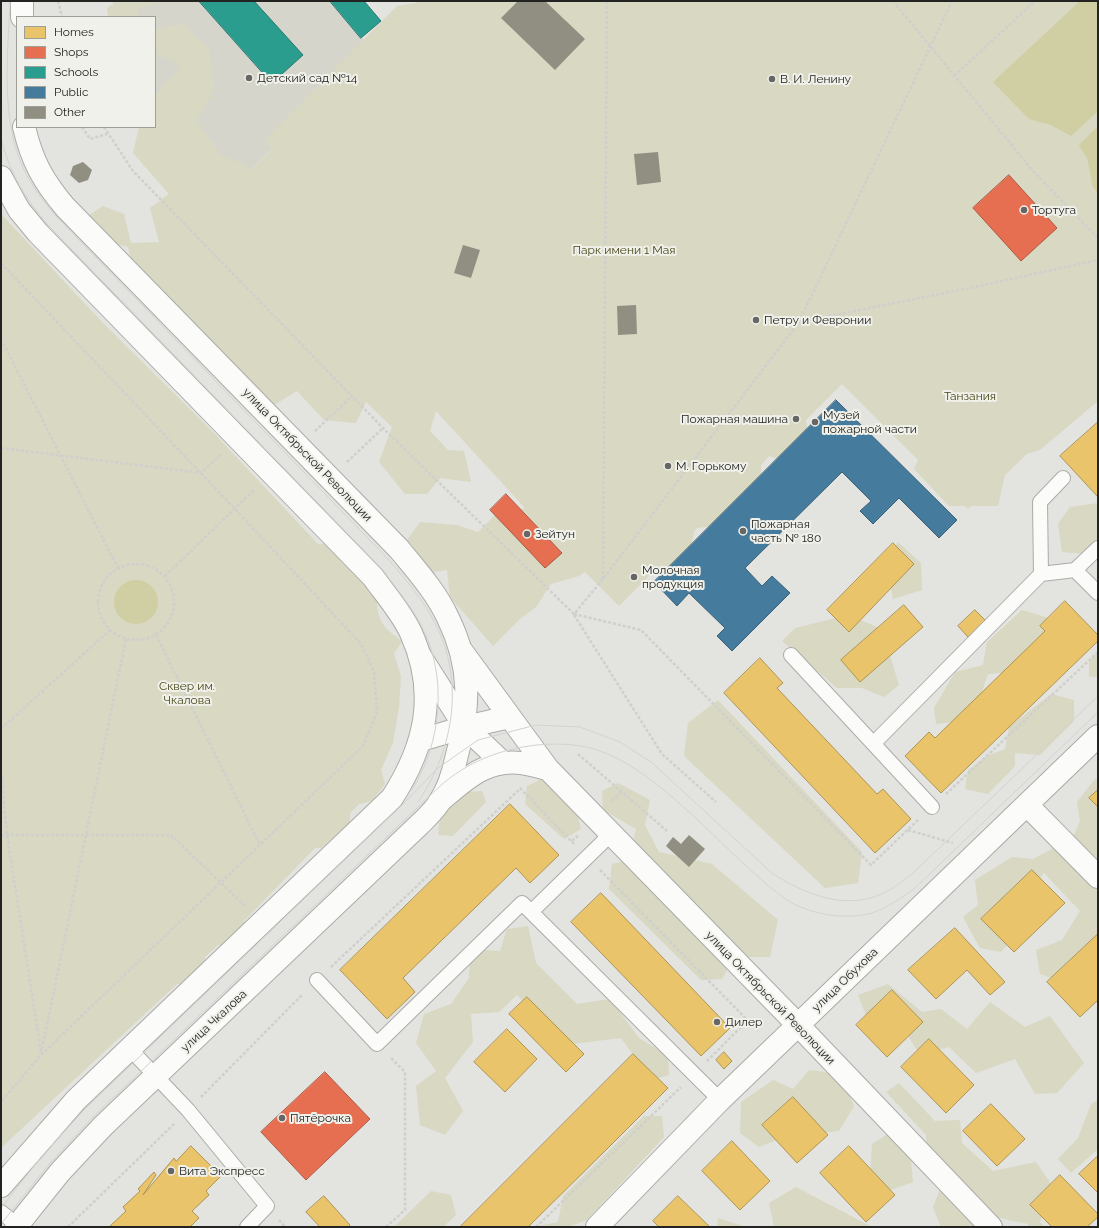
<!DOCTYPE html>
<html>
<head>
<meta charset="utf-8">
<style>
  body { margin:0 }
  #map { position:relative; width:1099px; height:1228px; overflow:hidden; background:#e3e3df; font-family:Raleway,sans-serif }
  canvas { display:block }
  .frame { position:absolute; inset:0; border:2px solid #232321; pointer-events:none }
  .legend { position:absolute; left:16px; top:16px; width:140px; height:112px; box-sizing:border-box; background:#f1f1eb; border:1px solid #9f9f9a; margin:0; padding:5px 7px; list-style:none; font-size:12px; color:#232321 }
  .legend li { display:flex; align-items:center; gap:8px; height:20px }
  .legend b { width:20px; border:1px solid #9f9f9a }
</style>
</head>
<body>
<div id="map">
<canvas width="1099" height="1228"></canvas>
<div class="frame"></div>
<ul class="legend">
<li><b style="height:11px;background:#e9c46a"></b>Homes</li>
<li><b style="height:11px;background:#e76f51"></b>Shops</li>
<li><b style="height:11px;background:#2a9d8f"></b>Schools</li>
<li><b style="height:11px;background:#457b9d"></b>Public</li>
<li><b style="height:11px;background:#908f82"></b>Other</li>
</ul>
</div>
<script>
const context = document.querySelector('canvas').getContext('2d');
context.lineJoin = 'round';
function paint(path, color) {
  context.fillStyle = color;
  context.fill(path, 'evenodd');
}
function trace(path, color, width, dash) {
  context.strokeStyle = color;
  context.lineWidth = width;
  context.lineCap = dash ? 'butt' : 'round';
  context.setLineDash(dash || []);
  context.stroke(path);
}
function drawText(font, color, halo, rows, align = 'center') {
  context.font = font + ' Raleway,sans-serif';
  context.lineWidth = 4;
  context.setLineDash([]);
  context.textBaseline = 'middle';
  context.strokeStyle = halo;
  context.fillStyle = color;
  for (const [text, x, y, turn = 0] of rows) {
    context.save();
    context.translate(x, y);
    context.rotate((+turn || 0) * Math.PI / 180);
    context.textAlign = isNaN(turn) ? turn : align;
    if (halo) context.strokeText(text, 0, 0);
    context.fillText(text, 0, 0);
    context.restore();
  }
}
paint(new Path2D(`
  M124 1H330L371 48 231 190 155 107V17H115L113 2Z`), '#d5d5cc');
paint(new Path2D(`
  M117 1H159L158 4 140 7 136 17H108L107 8Z
  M418 1H1098V401L1040 450 1027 454 1005 475 998 506H971L968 509 965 506H949L914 469 918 460 842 384 806 420 810 451 800 466 769 456 761 465 762 493 733 524 697 528 694 532 686 570 652 573 619 606 585 572 579 576 551 584 536 607 520 619 493 646 450 597 447 570 420 574 399 551 420 522 457 525 478 532 497 513 525 508 436 411 430 431 448 450 464 451 471 482 440 478 427 494H405L379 462 392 427 366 402 356 423 324 420 297 391 274 405 251 395 132 266 128 247 93 238 88 216 103 206 124 214 131 243 159 242 150 208 169 194 133 153 139 127H155V94H157L181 66 155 53V30L183 24 209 49 215 90 196 121 223 157 245 164 250 171 272 149 264 140 397 6 416 3Z
  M1 214 103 323 210 429 318 544 327 543 377 596C376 620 383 628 402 641L394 654 401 676 399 707 393 743 381 770 385 784 372 801 359 804 350 813V822L321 848H315L244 921 245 927 224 945H218L205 957V963L182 984H177L1 1148Z
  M1098 503V555L1062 552 1058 524 1070 507Z
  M898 542 921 563 922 590 893 599 885 560Z
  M1022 610 1056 620 1030 671 988 674 972 720 936 724 934 708 955 672 983 665 987 642Z
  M848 615 882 629 899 685 884 697 862 688H837L782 641 795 628Z
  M1098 653V677H1089V660Z
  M1051 694 1074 700V721L1040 755 1015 753V766L988 794 965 789 968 770 987 756 1005 749 1009 727Z
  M718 700 862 852 858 883 825 888 684 756 688 723Z
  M546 777 575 804 581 829 564 839 525 804 527 786Z
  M1095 779H1098V870L1071 842 1080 821 1077 802Z
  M618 783 650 800 645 825 659 852 712 864 778 920 770 957H734L722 979 701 980 609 889 612 864 629 860 636 829 603 810 602 791Z
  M482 791 486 802 453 836 438 835 440 817 467 792Z
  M1057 846 1098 888V945L1068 984 1040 974 1036 950 1062 940 1080 911 1044 873 1007 917 1016 935 1001 952 980 948 963 917 978 905 975 880 1012 857 1033 859Z
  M528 926 536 963 577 1004 610 999 639 1038 668 1056 669 1075 652 1080 621 1038 564 1045 517 995 499 1012 471 1014 473 1042 445 1078 463 1111 445 1135 420 1125 416 1086 436 1071 416 1043 424 1014 451 1004 469 978 470 949 500 951 507 929Z
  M888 984 922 1012 941 1009 967 1029 990 1002 1025 1027 1050 1016 1084 1063 1057 1093 1035 1094 1015 1059 976 1073 949 1047 920 1055 901 1025 867 1018 858 995Z
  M809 1070 840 1074 854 1106 839 1131 784 1137 759 1147 740 1133 741 1102 773 1080 793 1089Z
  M899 1083 935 1121 960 1120 962 1143 993 1171 1036 1162 1054 1188 1040 1222 1045 1227H1028V1224L995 1217 981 1227H941L933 1207 946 1175 927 1156 926 1135 886 1092Z
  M1098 1100V1149L1071 1173 1058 1159 1078 1138 1091 1104Z
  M644 1116H662L664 1137 587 1220 568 1227H533L558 1222 563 1196Z
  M891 1132 910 1150 913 1182 885 1192 870 1177 872 1144Z
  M796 1187 872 1227H774L769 1203Z
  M431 1191 451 1195 456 1215 443 1227H394Z
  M718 1218 746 1227H717Z`), '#d9d8c2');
paint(new Path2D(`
  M1080 1H1098V111L1071 136 1051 125 1029 119 993 82Z
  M1098 126V193L1093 187 1087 158 1079 145Z
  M114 602a22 22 0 1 1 44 0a22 22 0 1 1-44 0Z`), '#cfcfa3');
const homes = new Path2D(`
  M1098 422V497L1060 456Z
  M893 543 914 564 849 632 827 610Z
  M1065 601 1098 635V641L941 793 905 756 929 732 935 738 1045 631 1040 626Z
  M904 605 923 627 860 682 841 660Z
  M975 610 986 621 968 637 958 626Z
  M760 658 783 683 777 688 877 794 883 789 911 819 875 853 724 693Z
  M1098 790V807L1089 798Z
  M510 804 559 855 530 883 516 868 403 978 415 992 387 1019 340 970Z
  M1032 870 1065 903 1014 952 981 919Z
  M601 893 730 1028 701 1056 571 922Z
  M955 928 1005 982 990 995 967 970 936 999 908 970Z
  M1098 934V1000L1080 1017 1047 982Z
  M892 990 923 1022 887 1057 856 1025Z
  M527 997 584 1054 566 1072 509 1014Z
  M507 1029 537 1059 505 1092 474 1062Z
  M929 1039 974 1085 946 1113 901 1067Z
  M724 1052 732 1061 724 1069 716 1060Z
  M633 1054 668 1088 606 1150 528 1227H460Z
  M793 1097 828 1135 797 1163 762 1125Z
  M991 1104 1025 1139 997 1166 963 1131Z
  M732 1141 770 1181 740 1210 702 1171Z
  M191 1146 221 1176 206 1191 209 1195 192 1211 199 1218 190 1227H109L126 1211 123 1207 140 1191 138 1189 154 1172 156 1175 143 1195 174 1158 176 1161Z
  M849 1146 895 1195 866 1222 820 1173Z
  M1098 1156V1193L1079 1174Z
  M1060 1175 1098 1214V1217L1087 1227H1052L1030 1205Z
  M324 1196 350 1225 348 1227H320L306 1212Z
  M678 1196 710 1227H659L653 1221Z`);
paint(homes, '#e9c46a');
trace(homes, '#ae9454', 1);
const shops = new Path2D(`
  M1009 175 1057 228 1021 261 973 208Z
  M506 494 562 553 545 568 490 510Z
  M325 1072 370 1119 306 1180 261 1132Z`);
paint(shops, '#e76f51');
trace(shops, '#ac5843', 1);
const schools = new Path2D(`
  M199 1H254L303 55 272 83Z
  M330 1H364L381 21 361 38Z`);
paint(schools, '#2a9d8f');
trace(schools, '#28786e', 1);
const public = new Path2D(`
  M836 400 957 520 939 538 899 498 873 524 860 511 871 501 842 472 745 568 762 586 772 576 790 593 732 651 717 636 725 628 689 593 677 606 654 582Z`);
paint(public, '#457b9d');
trace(public, '#3b6178', 1);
paint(new Path2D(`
  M518 1H545L585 39 555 70 501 18Z
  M658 152 661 182 637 185 634 154Z
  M83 162 92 170 88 180 79 183 70 175 73 166Z
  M463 245 480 250 471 278 454 273Z
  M636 305 637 334 618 335 617 306Z
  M689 835 705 849 689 867 666 846 673 837 681 844Z`), '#908f82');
const service = new Path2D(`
  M1098 548 1075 570 1098 593
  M1041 574 1040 502 1063 478
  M791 655 932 807
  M874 743 1041 574 1075 570
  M531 912 611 834
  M317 980 377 1044 522 903 720 1100
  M129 1048 188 1110 267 1206 247 1227
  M1 1212 17 1225`);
const minor = new Path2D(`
  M1027 805 1098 877
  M597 1227 720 1100 798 1025 991 1227`);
const tertiary = new Path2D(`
  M461 650 548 769 798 1025 1098 736
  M420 656 465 727 503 763
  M421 740 465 727 510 717
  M440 801C465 780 485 759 521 763 530 764 539 767 548 769`);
const secondary = new Path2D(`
  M22 17V1
  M1 177 19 210 38 233 373 577C386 595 402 613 411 633 438 693 426 745 392 798L76 1100 1 1186
  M16 1227 60 1172 103 1126 420 824C427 817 435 810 440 801 448 789 453 773 456 759 470 708 472 667 448 618 436 592 417 571 399 549L65 207C43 181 32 161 24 127`);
trace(service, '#ababa9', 16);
trace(minor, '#ababa9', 24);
trace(tertiary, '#ababa9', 24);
trace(secondary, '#ababa9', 24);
trace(new Path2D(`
  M58 1 62 17
  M893 1 1033 171 1098 238
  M954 76 1035 1
  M82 127 90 139 107 134
  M104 127 133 171 383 428 574 614 603 579 799 322 952 1
  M1 263 235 509 361 644 374 672 377 712 363 746 41 1055 1 1102
  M799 322 965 289 1098 260
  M1 339 118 568
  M315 431 352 396
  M1 448 201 473 221 454
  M347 462 383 428
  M98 602a38 38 0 1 1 76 0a38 38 0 1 1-76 0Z
  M165 576 255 489
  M603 579 607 1
  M574 614 641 630 871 865 918 820
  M574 615 662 754 716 802
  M156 635 260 845
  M1 729 110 630
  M578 754 667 831
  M1 771 7 835 41 1052
  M520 788 574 844
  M946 794 1098 652
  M612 801 621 792
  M908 830 953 843
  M1 835H171L246 907
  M572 841 579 835
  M600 870 758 1031
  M331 967 521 788
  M41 1054 126 639
  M707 1061 748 1020
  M201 1097 303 994
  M279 1220 285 1227
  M68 1227 175 1123
  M386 1227 405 1210V1072L391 1058
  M536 1227 681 1087`), '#cfcfce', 2.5, [3, 2]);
trace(service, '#fbfbfa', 14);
trace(minor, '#fbfbfa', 22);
trace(tertiary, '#fbfbfa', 22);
trace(secondary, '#fbfbfa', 22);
trace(new Path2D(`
  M10 1C8 55 0 119 24 170 32 186 43 201 55 215L388 559C405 579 423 599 435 623 465 681 454 749 418 802
  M1 139C10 173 25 199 48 225L383 570C396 588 411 606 421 625 448 676 442 742 412 790
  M1 1208 42 1156 85 1109 402 805 438 768 478 740 536 725 580 727 620 742 651 762 773 874C804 893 842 910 879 895 892 890 902 881 913 873L1098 696
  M1 1224 50 1163 93 1117 439 787C467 762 500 749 537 745 558 743 581 744 600 751 650 768 706 829 745 865 760 878 775 893 792 903 815 915 846 920 872 913 887 908 901 898 914 889L1098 712`), '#d2d2d1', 1);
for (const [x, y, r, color] of [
  [249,78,4,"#666664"],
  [772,79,4,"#666664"],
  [1024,210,4,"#666664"],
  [756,320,4,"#666664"],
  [796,419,4,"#666664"],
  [815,422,4,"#666664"],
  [668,466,4,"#666664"],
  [743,531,4,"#666664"],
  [527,534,4,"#666664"],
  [634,577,4,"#666664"],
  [717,1022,4,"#666664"],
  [282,1118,4,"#666664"],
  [171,1171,4,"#666664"]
]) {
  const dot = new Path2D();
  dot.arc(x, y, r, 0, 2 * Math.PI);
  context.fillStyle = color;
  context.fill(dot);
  trace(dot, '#f1f1eb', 1.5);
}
drawText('12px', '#232321', '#f1f1eb', [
  ["Детский сад №14",257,78],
  ["В. И. Ленину",780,79],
  ["Тортуга",1032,210],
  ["Петру и Февронии",764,320],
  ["Музей",823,415],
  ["пожарной части",823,429],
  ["Пожарная машина",788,419,"right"],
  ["М. Горькому",676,466],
  ["Пожарная",751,524],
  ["часть № 180",751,538],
  ["Зейтун",535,534],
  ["Молочная",642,570],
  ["продукция",642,584],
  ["Дилер",725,1022],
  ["Пятёрочка",290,1118],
  ["Вита Экспресс",179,1171]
], 'left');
drawText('12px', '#494719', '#f1f1eb', [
  ["Парк имени 1 Мая",624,250],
  ["Танзания",970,396],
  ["Сквер им.",187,686],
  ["Чкалова",187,700]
]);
drawText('12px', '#232321', '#f1f1eb', [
  ["улица Октябрьской Революции",307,455,46],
  ["улица Обухова",845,980,-44],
  ["улица Октябрьской Революции",770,998,46],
  ["улица Чкалова",214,1021,-43]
]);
</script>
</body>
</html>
